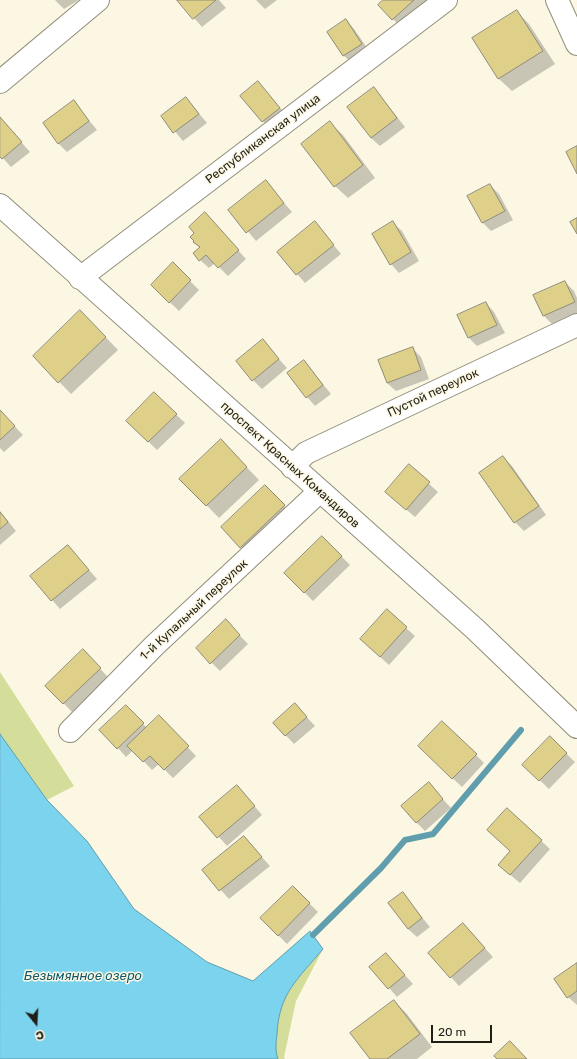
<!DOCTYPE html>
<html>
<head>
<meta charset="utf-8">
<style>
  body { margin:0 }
  #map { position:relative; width:577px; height:1059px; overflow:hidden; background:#fbf7e3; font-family:Rubik,sans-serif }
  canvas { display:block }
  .north { position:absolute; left:16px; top:1003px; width:40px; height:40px; -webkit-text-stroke:3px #fbf7e3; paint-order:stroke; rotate:162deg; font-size:11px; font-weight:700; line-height:16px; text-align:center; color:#201f17 }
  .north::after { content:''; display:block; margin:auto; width:14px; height:18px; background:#201f17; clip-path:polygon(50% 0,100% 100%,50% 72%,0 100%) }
  .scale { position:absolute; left:431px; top:1025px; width:61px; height:18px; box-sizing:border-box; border:2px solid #201f17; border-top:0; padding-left:5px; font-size:12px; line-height:14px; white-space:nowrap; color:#201f17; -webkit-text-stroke:3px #fbf7e3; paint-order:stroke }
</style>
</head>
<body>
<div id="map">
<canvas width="577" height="1059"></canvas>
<div class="north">С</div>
<div class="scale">20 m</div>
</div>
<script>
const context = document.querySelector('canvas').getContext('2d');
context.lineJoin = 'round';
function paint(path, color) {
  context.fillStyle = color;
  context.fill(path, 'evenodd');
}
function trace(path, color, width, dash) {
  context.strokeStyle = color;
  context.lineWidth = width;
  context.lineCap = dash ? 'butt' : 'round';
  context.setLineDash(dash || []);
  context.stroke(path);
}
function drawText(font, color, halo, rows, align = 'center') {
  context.font = font + ' Rubik,sans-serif';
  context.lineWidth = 3;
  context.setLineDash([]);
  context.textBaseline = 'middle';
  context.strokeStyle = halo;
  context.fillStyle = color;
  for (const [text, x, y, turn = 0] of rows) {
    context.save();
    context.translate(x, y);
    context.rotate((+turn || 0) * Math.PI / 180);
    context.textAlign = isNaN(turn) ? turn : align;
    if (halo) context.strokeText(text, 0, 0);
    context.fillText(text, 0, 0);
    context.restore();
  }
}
paint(new Path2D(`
  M0 672 74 786 47 800 0 734Z
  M323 949 296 1001 284 1057 285 1059H278C275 1051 276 1043 277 1034 279 993 298 979 323 949Z`), '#d4dd99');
const water = new Path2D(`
  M0 734 47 800 87 841 134 909 207 962 253 981 310 931 323 949C298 979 279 993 277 1034 276 1043 275 1051 278 1059H0Z`);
paint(water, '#7bd3ed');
trace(water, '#609dad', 1);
paint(new Path2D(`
  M55 0H79L64 9Z
  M178 0H219L226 8 202 27Z
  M256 0H277L265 9Z
  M384 0H432L401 28 393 19Z
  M517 12 529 24 555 64 512 91 499 79 474 39Z
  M346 20 354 29 370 52 353 64 344 56 328 32Z
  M258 82 288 117 271 130 263 121Z
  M374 88 405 127 380 146 371 138Z
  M186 98 207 123 183 141 162 116Z
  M74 102 97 130 67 152 58 143Z
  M0 118 30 152 11 167 0 155Z
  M330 123 343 135 375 178 348 198 335 186Z
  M266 182 292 212 256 241 230 210Z
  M490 185 499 194 513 220 491 231 483 223 469 197Z
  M213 222 246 259 228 276 215 263 209 268 200 260V248L194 242Z
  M315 223 341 254 305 283 278 252Z
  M393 223 402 231 419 261 399 273 391 264Z
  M173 264 199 290 179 311 152 285Z
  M565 282 574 291 577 298V313L552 324 543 315Z
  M486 303 494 312 505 333 477 346 469 338Z
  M93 324 118 350 71 394 34 356Z
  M262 340 287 368 262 389 253 380Z
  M412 348 421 357 429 379 396 391 387 383Z
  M304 361 331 394 315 406 307 397Z
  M154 393 185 423 157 450 127 421Z
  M0 411 23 435 4 452 0 448Z
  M233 453 259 480 219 518 181 479Z
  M503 457 512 466 546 515 524 531 515 522Z
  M409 466 438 492 415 517 395 500Z
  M265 486 292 514 250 556 222 527Z
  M0 511 16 531 0 545Z
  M322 537 350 565 313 601 285 573Z
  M68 546 97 579 60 609 31 576Z
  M226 621 248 644 220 671 197 648Z
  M406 628 415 636 389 665 369 647Z
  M83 651 108 677 72 712 47 686Z
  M126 706 147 728 159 717 196 756 173 778 159 764 152 770 133 750 126 757 118 748Z
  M303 713 315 726 294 744 274 723Z
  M550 738 575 762 549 789 524 765Z
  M427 754 476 755 484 763 462 787Z
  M429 784 451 808 425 831 416 822Z
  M245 795 262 815 227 846 201 817Z
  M507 809 550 849 520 883 508 873 511 851Z
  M244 837 270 866 229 899 203 870Z
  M293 887 318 912 287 944 261 918Z
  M403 894 430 927 417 937 408 929Z
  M463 924 493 957 459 986 451 977Z
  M386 954 413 984 397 997 371 967Z
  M577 964V1005L568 997Z
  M394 1001 407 1014 432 1047 417 1059H372Z`), '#0003');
trace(new Path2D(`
  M313 935 381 868 405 840 433 834 521 730`), '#609dad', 6);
const building = new Path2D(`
  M177 0H216L193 19Z
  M383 0H414L392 20 378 5Z
  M517 10 543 51 498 79 472 38Z
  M346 19 362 44 343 56 327 32Z
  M258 81 280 108 262 122 240 96Z
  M374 87 397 118 371 138 347 107Z
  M186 97 199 114 173 133 161 116Z
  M74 100 89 121 58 144 43 123Z
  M0 117 22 142 2 159 0 157Z
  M330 121 363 165 334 187 301 144Z
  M577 146V174L566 152Z
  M266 180 284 203 246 233 228 210Z
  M490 184 505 211 482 223 467 196Z
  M205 212 239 250 218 268 206 255 199 261 193 253 200 247 193 242 194 241 190 237 194 233 189 227Z
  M577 218V234L570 222Z
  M315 221 334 245 296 275 277 252Z
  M393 221 411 252 390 265 372 234Z
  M173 262 191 280 169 303 151 285Z
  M565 281 575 302 543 316 533 295Z
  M486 302 497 325 468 338 457 315Z
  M80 310 106 337 58 383 33 356Z
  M263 339 279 359 252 381 236 361Z
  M413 347 421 370 387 383 378 360Z
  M304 360 323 385 306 398 287 373Z
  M154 392 177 414 148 442 126 421Z
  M0 410 15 426 0 440Z
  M221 439 247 467 206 506 179 479Z
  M503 456 539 506 514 523 479 473Z
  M409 464 430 482 406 510 385 492Z
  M265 485 285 505 240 548 221 527Z
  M0 512 8 522 0 529Z
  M322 536 342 556 304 593 284 573Z
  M68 545 89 570 51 601 30 576Z
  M387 609 407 627 380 657 360 639Z
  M226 619 240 635 210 664 196 648Z
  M83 649 101 668 63 704 45 686Z
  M295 703 307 717 285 736 273 723Z
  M126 705 144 723 117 749 99 730Z
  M159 715 189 746 164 770 150 756 143 762 127 746Z
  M442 721 477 754 452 779 418 746Z
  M550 736 567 753 539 781 522 765Z
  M429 782 443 799 416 823 401 806Z
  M237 785 255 806 217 838 199 817Z
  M507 808 542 840 510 875 498 865 510 851 487 830Z
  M244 836 262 857 219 891 202 870Z
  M293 886 310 903 278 936 260 918Z
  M403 892 422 918 408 929 388 903Z
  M463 923 485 948 450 978 428 953Z
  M386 953 405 975 388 989 369 967Z
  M577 963V991L567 998 554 979Z
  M394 1000 420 1034 387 1059H370L350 1033Z
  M510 1041 527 1059H497L494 1056Z`);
paint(building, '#ded089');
trace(building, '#8f8b79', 1);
const minor = new Path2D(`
  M557 0 577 44
  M0 82 98 0
  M0 205 475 629 577 727
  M80 278 446 0
  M292 467 306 453 577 325
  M70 731 155 645 320 491`);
trace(minor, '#918e7b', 24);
trace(minor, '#fff', 22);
drawText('12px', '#201f17', '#fbf7e3', [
  ["Республиканская улица",263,139,-37],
  ["Пустой переулок",433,393,-25],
  ["проспект Красных Командиров",290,465,42],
  ["1-й Купальный переулок",194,610,-43]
]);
drawText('italic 13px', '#115b6d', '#fbf7e3', [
  ["Безымянное озеро",83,976]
]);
</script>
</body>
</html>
